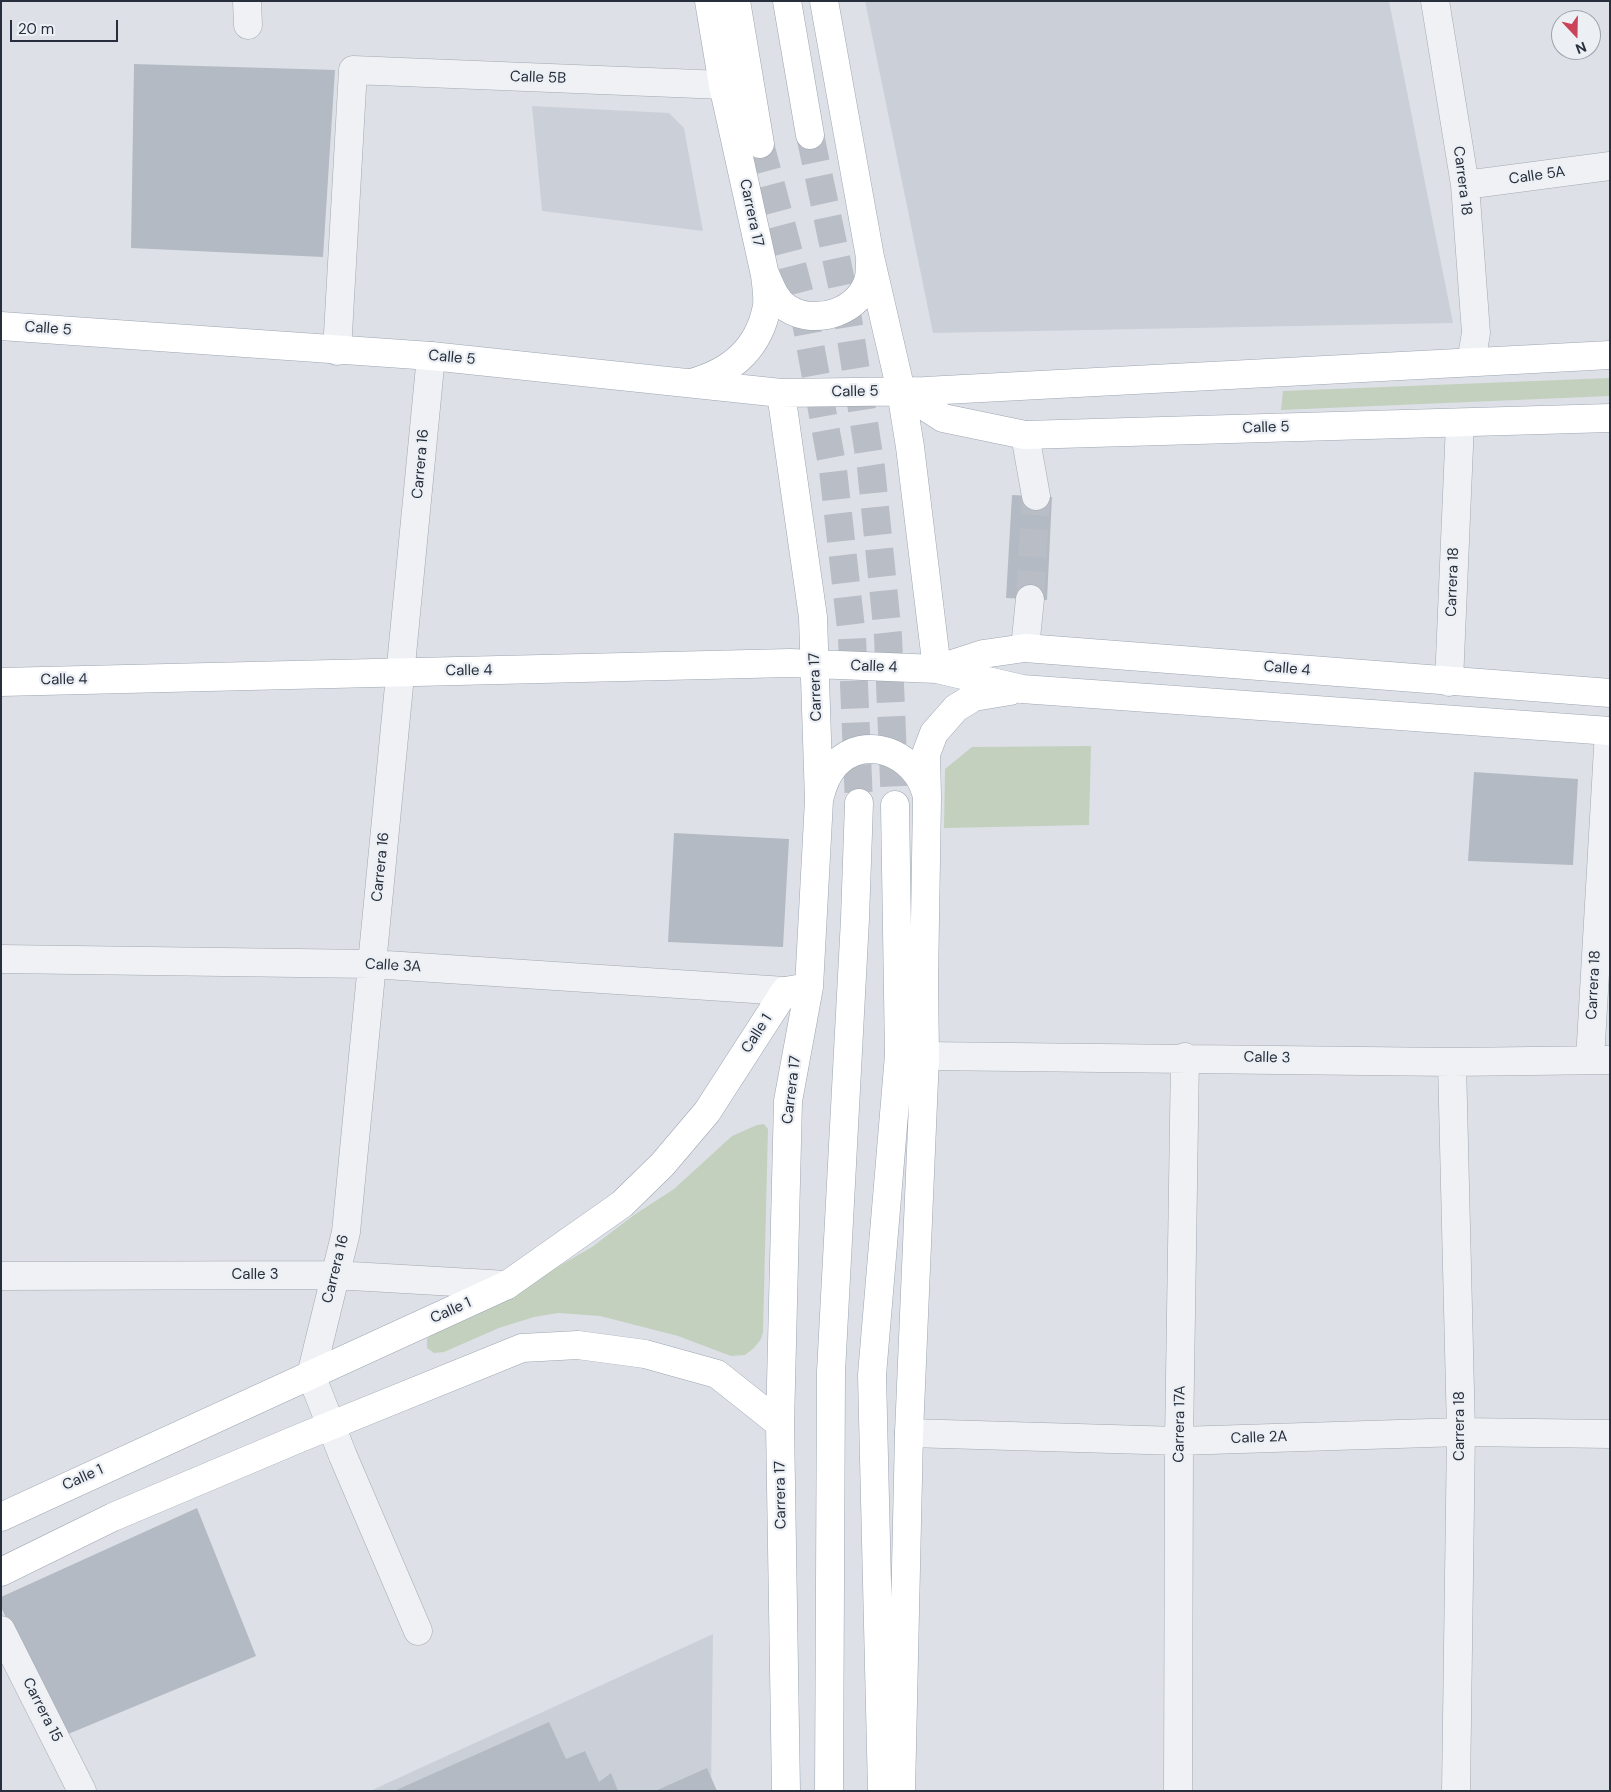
<!DOCTYPE html>
<html>
<head>
<meta charset="utf-8">
<style>
  body { margin:0 }
  #map { position:relative; width:1611px; height:1792px; overflow:hidden; background:#dde1e7; font-family:"DM Sans",sans-serif }
  canvas { display:block }
  .frame { position:absolute; inset:0; border:2px solid #272f3d; pointer-events:none }
  .north { position:absolute; left:1551px; top:10px; width:50px; height:50px; box-sizing:border-box; background:#ecf0f4; border:1px solid #9da3ab; border-radius:50%; rotate:159deg; font-size:14px; font-weight:700; line-height:20px; text-align:center; color:#272f3d }
  .north::after { content:''; display:block; margin:auto; width:18px; height:22px; background:#cb4358; clip-path:polygon(50% 0,100% 100%,50% 72%,0 100%) }
  .scale { position:absolute; left:10px; top:20px; width:108px; height:22px; box-sizing:border-box; border:2px solid #272f3d; border-top:0; padding-left:6px; font-size:15px; line-height:18px; white-space:nowrap; color:#272f3d; -webkit-text-stroke:4px #ecf0f4; paint-order:stroke }
</style>
</head>
<body>
<div id="map">
<canvas width="1611" height="1792"></canvas>
<div class="frame"></div>
<div class="north">N</div>
<div class="scale">20 m</div>
</div>
<script>
const context = document.querySelector('canvas').getContext('2d');
context.lineJoin = 'round';
function paint(path, color) {
  context.fillStyle = color;
  context.fill(path, 'evenodd');
}
function trace(path, color, width, dash) {
  context.strokeStyle = color;
  context.lineWidth = width;
  context.lineCap = dash ? 'butt' : 'round';
  context.setLineDash(dash || []);
  context.stroke(path);
}
function drawText(font, color, halo, rows, align = 'center') {
  context.font = font + ' "DM Sans",sans-serif';
  context.lineWidth = 4.5;
  context.setLineDash([]);
  context.textBaseline = 'middle';
  context.strokeStyle = halo;
  context.fillStyle = color;
  for (const [text, x, y, turn = 0] of rows) {
    context.save();
    context.translate(x, y);
    context.rotate((+turn || 0) * Math.PI / 180);
    context.textAlign = isNaN(turn) ? turn : align;
    if (halo) context.strokeText(text, 0, 0);
    context.fillText(text, 0, 0);
    context.restore();
  }
}
paint(new Path2D(`
  M865 1H1389L1453 323 933 333Z
  M532 106 669 113 684 128 703 231 542 211Z
  M713 1634 711 1791H370Z`), '#cbd0d8');
paint(new Path2D(`
  M1610 378V396L1281 410 1283 391Z
  M1091 746 1089 825 944 828 945 769 972 747Z
  M764 1124 768 1129 763 1332 761 1339 754 1348 745 1355 731 1356 678 1336 600 1316 558 1313 534 1317 499 1328 444 1352 434 1353 427 1348V1339L436 1330 507 1296 592 1247 634 1215 674 1189 732 1136 757 1125Z`), '#c3d0be');
paint(new Path2D(`
  M134 64 335 70 323 257 131 248Z
  M1012 495 1052 497 1047 600 1006 598Z
  M1474 772 1578 779 1573 865 1468 861Z
  M674 833 789 839 783 947 668 942Z
  M197 1508 256 1656 61 1737 1 1607V1597Z
  M549 1722 566 1759 585 1751 599 1782 611 1773 618 1791H394Z
  M707 1768 717 1791H655Z`), '#b4bac3');
trace(new Path2D(`
  M1030 599 1036 496`), '#b9bdc5', 28, [28, 14]);
trace(new Path2D(`
  M810 135 845 300 871 468 888 636 895 805
  M760 144 803 306 833 470 852 637 859 803`), '#b9bdc5', 28, [28, 14]);
const minor = new Path2D(`
  M247 1 248 25
  M1435 1 1465 185 1476 333 1471 362
  M1465 185 1610 166
  M337 351 353 70 723 85
  M1025 435 1036 496
  M1025 648 1030 599
  M1449 682 1460 423
  M1 959 371 964 785 991
  M925 1056 1452 1062 1610 1060
  M1590 1060 1609 731
  M1452 1062 1461 1432 1456 1791
  M1 1276 334 1275 507 1285
  M909 1433 1179 1441 1461 1432 1610 1434
  M1 1630 82 1791
  M418 1631 343 1456 311 1375 346 1232 431 356
  M1178 1791 1179 1441 1185 1057`);
const major = new Path2D(`
  M736 1 760 144
  M787 1 810 135
  M824 1 870 257 901 391 910 447 937 669
  M766 276C771 288 776 301 787 308 816 327 862 311 869 277 870 272 870 266 870 261
  M1 326 431 356 781 393 925 391 1610 355
  M691 383C731 372 759 349 767 306 768 296 766 284 765 275L723 85 709 1
  M901 391 943 418 1025 435 1610 418
  M781 393 813 617 819 800 809 987 788 1101 780 1424 786 1791
  M937 669 983 654 1025 648 1610 693
  M1 682 790 663 937 669 1022 689 1610 731
  M820 796C823 784 827 774 835 765 865 732 916 754 926 793
  M1 1517 507 1285 622 1204 662 1165 707 1112 785 991 809 987
  M1 1572 113 1517 300 1438 522 1348 578 1345 645 1354 717 1374 780 1424
  M829 1791 831 1372 855 919 859 803
  M882 1791 872 1375 899 1055 895 805
  M901 1791 909 1433 925 1056 924 982 927 798 926 754 934 733 956 708 974 697 1010 691`);
trace(minor, '#a3a8b1', 29);
trace(major, '#9ca5b2', 29);
trace(minor, '#eff1f5', 28);
trace(major, '#fff', 28);
drawText('15px', '#272f3d', '#ecf0f4', [
  ["Calle 5B",538,78,2],
  ["Calle 5A",1537,176,-8],
  ["Carrera 18",1462,181,83],
  ["Carrera 17",751,213,78],
  ["Calle 5",48,329,4],
  ["Calle 5",452,358,5],
  ["Calle 5",855,392,-1],
  ["Calle 5",1266,428,-2],
  ["Carrera 16",421,464,-85],
  ["Carrera 18",1453,582,-88],
  ["Calle 4",874,667,2],
  ["Calle 4",1287,669,5],
  ["Calle 4",469,671,-1],
  ["Calle 4",64,680,-1],
  ["Carrera 17",816,687,-92],
  ["Carrera 16",381,867,-84],
  ["Calle 3A",393,966,3],
  ["Carrera 18",1594,985,-87],
  ["Calle 1",757,1034,-57],
  ["Calle 3",1267,1058,1],
  ["Carrera 17",792,1090,-83],
  ["Carrera 16",336,1269,-76],
  ["Calle 3",255,1275],
  ["Calle 1",451,1311,-24],
  ["Carrera 17A",1180,1424,-89],
  ["Carrera 18",1460,1426,-90],
  ["Calle 2A",1259,1438,-2],
  ["Calle 1",83,1478,-24],
  ["Carrera 17",781,1495,-91],
  ["Carrera 15",42,1710,63]
]);
</script>
</body>
</html>
